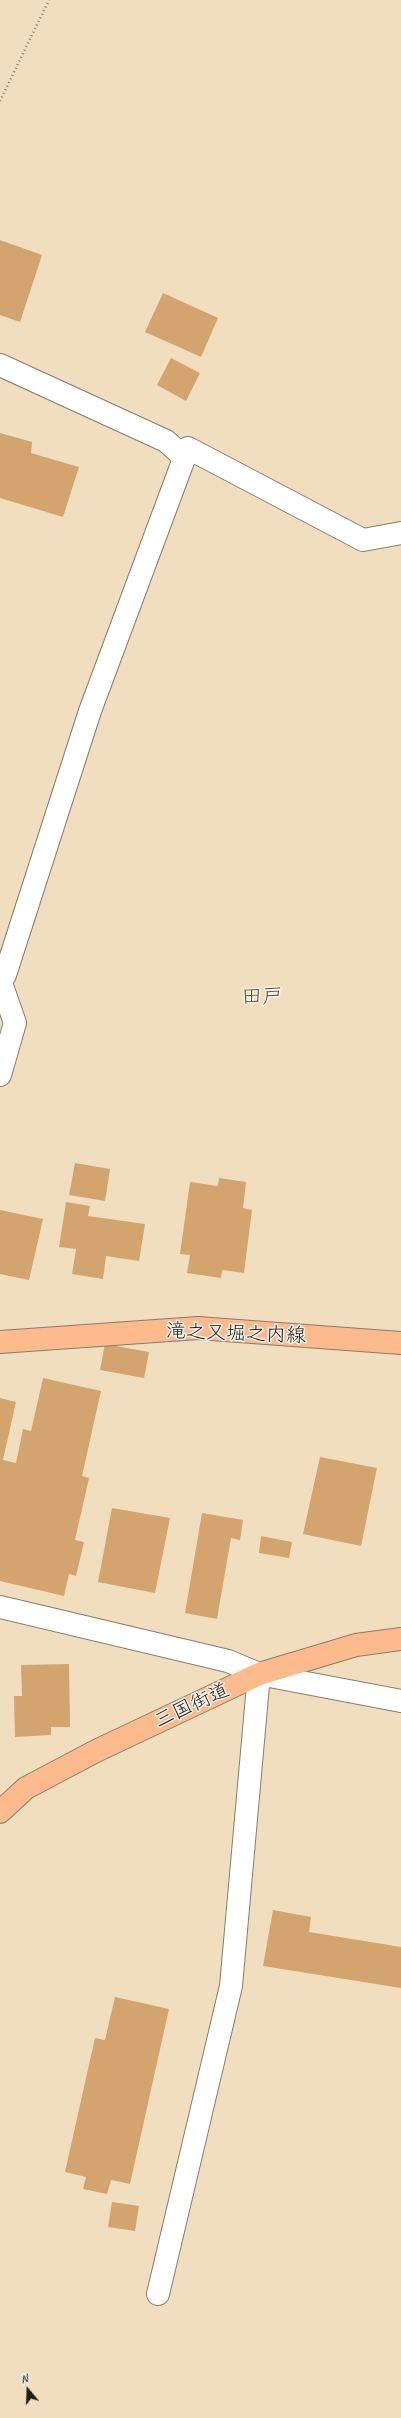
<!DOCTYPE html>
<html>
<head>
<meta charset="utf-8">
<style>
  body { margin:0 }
  #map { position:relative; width:401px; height:2418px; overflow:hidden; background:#f1debf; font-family:Caveat,sans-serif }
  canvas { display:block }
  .north { position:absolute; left:8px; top:2370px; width:40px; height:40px; -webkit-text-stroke:3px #f7f3e8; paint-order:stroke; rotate:341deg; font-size:11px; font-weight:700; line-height:16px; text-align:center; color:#1c1c1c }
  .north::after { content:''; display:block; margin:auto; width:14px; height:18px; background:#1c1c1c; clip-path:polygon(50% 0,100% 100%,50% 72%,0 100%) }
</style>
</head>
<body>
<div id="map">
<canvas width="401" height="2418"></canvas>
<div class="north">N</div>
</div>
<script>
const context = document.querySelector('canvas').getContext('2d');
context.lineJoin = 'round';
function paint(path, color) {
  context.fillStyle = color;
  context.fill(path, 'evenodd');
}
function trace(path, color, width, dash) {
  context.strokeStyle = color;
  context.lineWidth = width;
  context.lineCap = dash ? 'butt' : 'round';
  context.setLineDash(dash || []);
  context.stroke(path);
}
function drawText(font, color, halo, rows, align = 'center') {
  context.font = font + ' Caveat,"Klee One",sans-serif';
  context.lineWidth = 3;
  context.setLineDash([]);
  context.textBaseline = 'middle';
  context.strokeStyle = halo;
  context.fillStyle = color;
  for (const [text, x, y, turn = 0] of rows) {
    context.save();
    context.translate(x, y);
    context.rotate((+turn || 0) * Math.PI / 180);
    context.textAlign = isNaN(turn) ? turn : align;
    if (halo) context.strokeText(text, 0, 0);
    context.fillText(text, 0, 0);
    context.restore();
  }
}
paint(new Path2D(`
  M0 240 42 255 20 322 0 315Z
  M163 293 218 318 201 357 145 332Z
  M171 358 200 373 186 401 157 385Z
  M0 433 32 442 31 453 79 467 63 517 0 498Z
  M75 1163 110 1169 105 1201 69 1195Z
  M219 1178 246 1182 243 1208 252 1210 244 1273 222 1270 221 1278 187 1273 190 1255 180 1254 190 1182 218 1186Z
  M66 1202 90 1206 88 1216 145 1224 139 1261 106 1256 103 1279 72 1274 76 1249 59 1247Z
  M0 1210 43 1219 29 1280 0 1274Z
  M105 1344 149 1352 144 1378 100 1370Z
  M43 1378 101 1391 82 1476 89 1478 75 1540 84 1542 76 1576 69 1574 64 1596 0 1581V1398L16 1402 3 1460 16 1463 23 1429 31 1431Z
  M320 1457 377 1468 361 1546 303 1534Z
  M112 1508 170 1518 155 1593 98 1582Z
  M202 1513 243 1520 240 1540 231 1538 217 1619 185 1613Z
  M261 1536 292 1542 289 1558 259 1553Z
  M69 1664 70 1727H51V1735L15 1737 14 1696H22L21 1665Z
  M273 1910 311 1917 309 1932 401 1947V1988L263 1966Z
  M115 1997 169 2009 130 2184 111 2180 107 2194 83 2189 86 2177 65 2172 95 2038 105 2040Z
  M112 2202 139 2206 135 2231 108 2227Z`), '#d4a46f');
const minor = new Path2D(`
  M0 365 166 441 185 458
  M0 984 5 975 90 711 188 448 363 540 401 533
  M0 1075 15 1023 1 983
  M0 1607 228 1661 259 1674 401 1701
  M158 2294 231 1986 259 1674`);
const major = new Path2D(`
  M0 1342 198 1328 401 1343`);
const highway = new Path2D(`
  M0 1812 26 1788 96 1751 259 1674 356 1645 401 1639`);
trace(minor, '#867d6e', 24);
trace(major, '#867d6e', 24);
trace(highway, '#867d6e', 24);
trace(new Path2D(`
  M0 101 49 0`), '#867d6e', 2.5, [1, 3]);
trace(minor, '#fff', 22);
trace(major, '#fcba8d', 22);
trace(highway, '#fcba8d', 22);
drawText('20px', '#1c1c1c', '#f7f3e8', [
  ["滝之又堀之内線",236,1334,2],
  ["三国街道",192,1706,-25]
]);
drawText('21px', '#5c4c39', '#f7f3e8', [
  ["田戸",262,997]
]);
</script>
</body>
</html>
